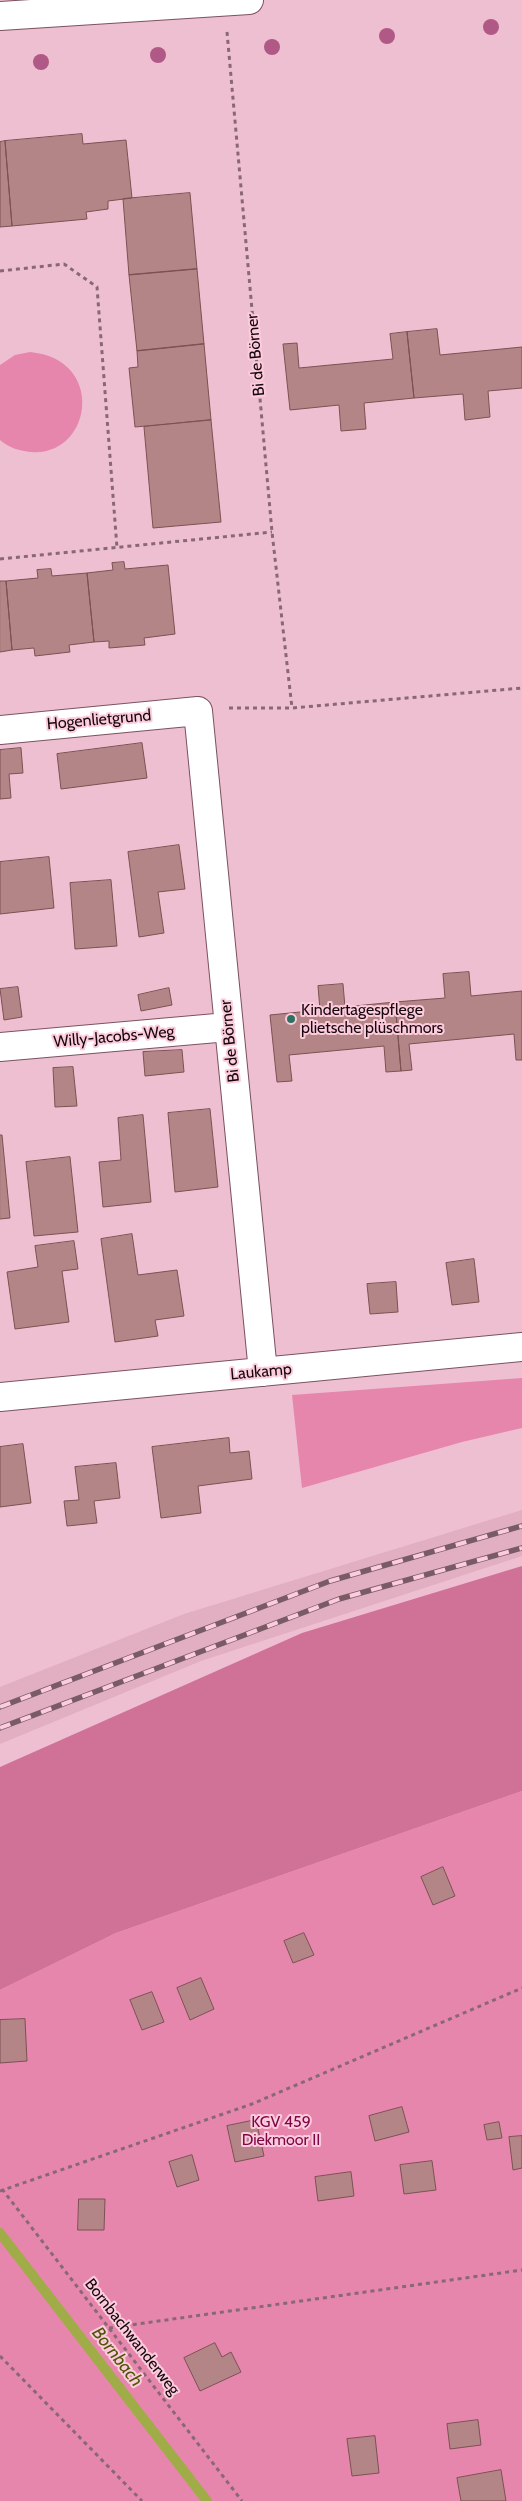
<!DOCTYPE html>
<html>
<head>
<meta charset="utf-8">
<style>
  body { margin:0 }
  canvas { display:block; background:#eebfd0 }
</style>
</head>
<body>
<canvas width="522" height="2501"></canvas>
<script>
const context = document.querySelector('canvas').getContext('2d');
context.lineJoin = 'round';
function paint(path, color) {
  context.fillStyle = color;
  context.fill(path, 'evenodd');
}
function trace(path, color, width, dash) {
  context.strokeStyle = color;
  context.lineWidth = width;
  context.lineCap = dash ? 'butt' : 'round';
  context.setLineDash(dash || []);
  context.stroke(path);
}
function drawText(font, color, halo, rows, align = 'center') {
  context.font = font + ' Cabin,sans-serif';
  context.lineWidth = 4;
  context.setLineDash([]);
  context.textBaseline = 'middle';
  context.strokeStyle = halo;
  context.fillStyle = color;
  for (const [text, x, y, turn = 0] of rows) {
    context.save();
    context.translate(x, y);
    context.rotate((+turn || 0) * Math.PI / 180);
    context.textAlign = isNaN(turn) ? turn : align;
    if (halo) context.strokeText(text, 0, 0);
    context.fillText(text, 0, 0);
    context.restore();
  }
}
paint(new Path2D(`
  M522 1510V1556L201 1661 0 1744V1687L184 1614Z`), '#e2aec1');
paint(new Path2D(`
  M30 352C107 359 92 457 31 452 20 451 9 448 0 440V365L15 355Z
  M522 1378V1428L462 1442 302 1488 292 1395Z
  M522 1791V2501H0V1990L116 1933Z`), '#e786ad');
paint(new Path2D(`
  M522 1566V1791L116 1933 0 1990V1767L302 1633Z`), '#d07198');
trace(new Path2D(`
  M0 2233 207 2501`), '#a0ac47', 10);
const building = new Path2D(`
  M82 134 83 144 126 140 132 198 108 201V209L86 212 87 219 12 226 5 141Z
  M5 141 12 226 0 227V142Z
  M190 193 197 269 129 275 123 199Z
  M197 269 204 344 137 351 129 275Z
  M437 329 440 355 522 347V388L488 391 490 417 465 420 463 394 414 398 407 332Z
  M407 332 414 398 364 403 366 429 341 431 339 405 290 410 283 344 297 343 299 368 393 359 390 334Z
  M204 344 211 420 135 427 129 368 138 367 137 351Z
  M211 420 221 522 153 528 144 427Z
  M124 562 125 569 168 565 175 634 144 638 145 645 109 648V641L94 642 87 573 113 570 112 563Z
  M51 569 52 576 87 573 94 642 69 645 70 652 35 656 34 648 12 650 6 581 38 578 37 570Z
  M0 581H6L12 650 0 652Z
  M142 743 147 778 61 789 57 754Z
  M21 748 23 773 9 774 11 798 0 799V750Z
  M179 845 185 889 158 892 164 933 139 937 128 852Z
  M49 857 54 908 0 914V862Z
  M111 880 117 946 75 949 70 883Z
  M469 972 471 996 522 991V1060H516L514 1034 409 1044 412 1070 401 1071 395 1002 445 998 443 974Z
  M343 984 345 1007 395 1002 401 1071 386 1072 384 1046 289 1055 292 1081 277 1082 270 1015 320 1010 318 986Z
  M18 987 22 1017 4 1020 0 989Z
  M169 988 172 1005 141 1011 138 995Z
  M182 1050 184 1072 145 1076 143 1052Z
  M73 1067 77 1106 55 1107 53 1068Z
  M210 1109 218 1187 175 1192 168 1113Z
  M143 1115 151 1202 103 1207 99 1162 121 1160 118 1118Z
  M0 1135H2L10 1218 0 1219Z
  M70 1157 78 1232 34 1236 26 1162Z
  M132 1234 138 1275 177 1270 184 1316 155 1320 158 1336 115 1342 101 1239Z
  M74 1241 78 1269 62 1271 69 1322 15 1329 7 1272 38 1267 35 1246Z
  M474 1259 479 1302 452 1305 446 1263Z
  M396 1282 398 1312 370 1314 367 1284Z
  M229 1438 230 1453 249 1451 252 1479 198 1486 201 1513 161 1518 152 1447Z
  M23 1444 31 1503 0 1507V1447Z
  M116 1463 120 1498 94 1501 97 1523 67 1526 64 1501 79 1500 75 1467Z
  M443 1867 455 1896 433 1905 421 1877Z
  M304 1933 314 1955 293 1963 284 1941Z
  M201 1978 214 2009 190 2020 177 1988Z
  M152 1992 164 2022 142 2030 130 2000Z
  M25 2019 27 2061 0 2063V2020Z
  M402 2107 409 2132 375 2141 369 2116Z
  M256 2120 264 2156 235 2162 227 2126Z
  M499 2122 502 2138 487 2140 484 2125Z
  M522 2136V2168L513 2170 509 2137Z
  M192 2155 199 2180 177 2187 169 2162Z
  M432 2161 436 2190 404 2194 400 2165Z
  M351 2172 354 2196 318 2201 315 2177Z
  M79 2199H105L104 2230H78Z
  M215 2343 222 2357 231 2352 241 2372 200 2391 184 2358Z
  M478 2420 481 2445 450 2449 447 2424Z
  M375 2436 379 2473 352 2476 347 2439Z
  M501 2470 506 2501H461L457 2478Z`);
paint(building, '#b48587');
trace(building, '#7c5154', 1);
const minor = new Path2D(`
  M0 16 249 0
  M0 730 198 711 263 1372
  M0 1047 228 1027
  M0 1397 522 1347`);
trace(minor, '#7b5261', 30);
trace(new Path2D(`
  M227 32 272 532 292 708
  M0 271 64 264 97 287 117 548
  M0 559 272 532
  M229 708H292L522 688
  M2 2189 242 2501
  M0 2191 252 2104 522 1988
  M109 2328 522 2270
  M0 2356 142 2501`), '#886874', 3, [4, 4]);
trace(minor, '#fff', 28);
const rail = new Path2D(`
  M0 1707 330 1581 522 1526
  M0 1728 339 1599 522 1548`);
trace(rail, '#795b66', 5.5);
trace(rail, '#fcccdd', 4, [11]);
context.fillStyle = '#b15986';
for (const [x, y] of [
  [491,27],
  [387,36],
  [272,47],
  [158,55],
  [41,62]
]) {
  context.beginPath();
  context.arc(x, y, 8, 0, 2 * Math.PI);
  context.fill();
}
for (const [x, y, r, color] of [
  [291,1019,5,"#2f7161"]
]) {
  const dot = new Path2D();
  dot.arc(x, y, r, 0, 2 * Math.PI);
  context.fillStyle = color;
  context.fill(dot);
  trace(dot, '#fcccdd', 2);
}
drawText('16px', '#16070d', '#fcccdd', [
  ["Bi de Börner",256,355,-95],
  ["Hogenlietgrund",99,720,-5],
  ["Willy-Jacobs-Weg",114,1037,-5],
  ["Bi de Börner",230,1041,-96],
  ["Laukamp",261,1372,-5],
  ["Bornbachwanderweg",132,2337,52]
]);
drawText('16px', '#16070d', '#fcccdd', [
  ["Kindertagespflege",301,1010],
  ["plietsche plüschmors",301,1028]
], 'left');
drawText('16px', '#7f0549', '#fcccdd', [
  ["KGV 459",281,2122],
  ["Diekmoor II",281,2140]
]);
drawText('italic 18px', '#4d5506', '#fcccdd', [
  ["Bornbach",117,2357,52]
]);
</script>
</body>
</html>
